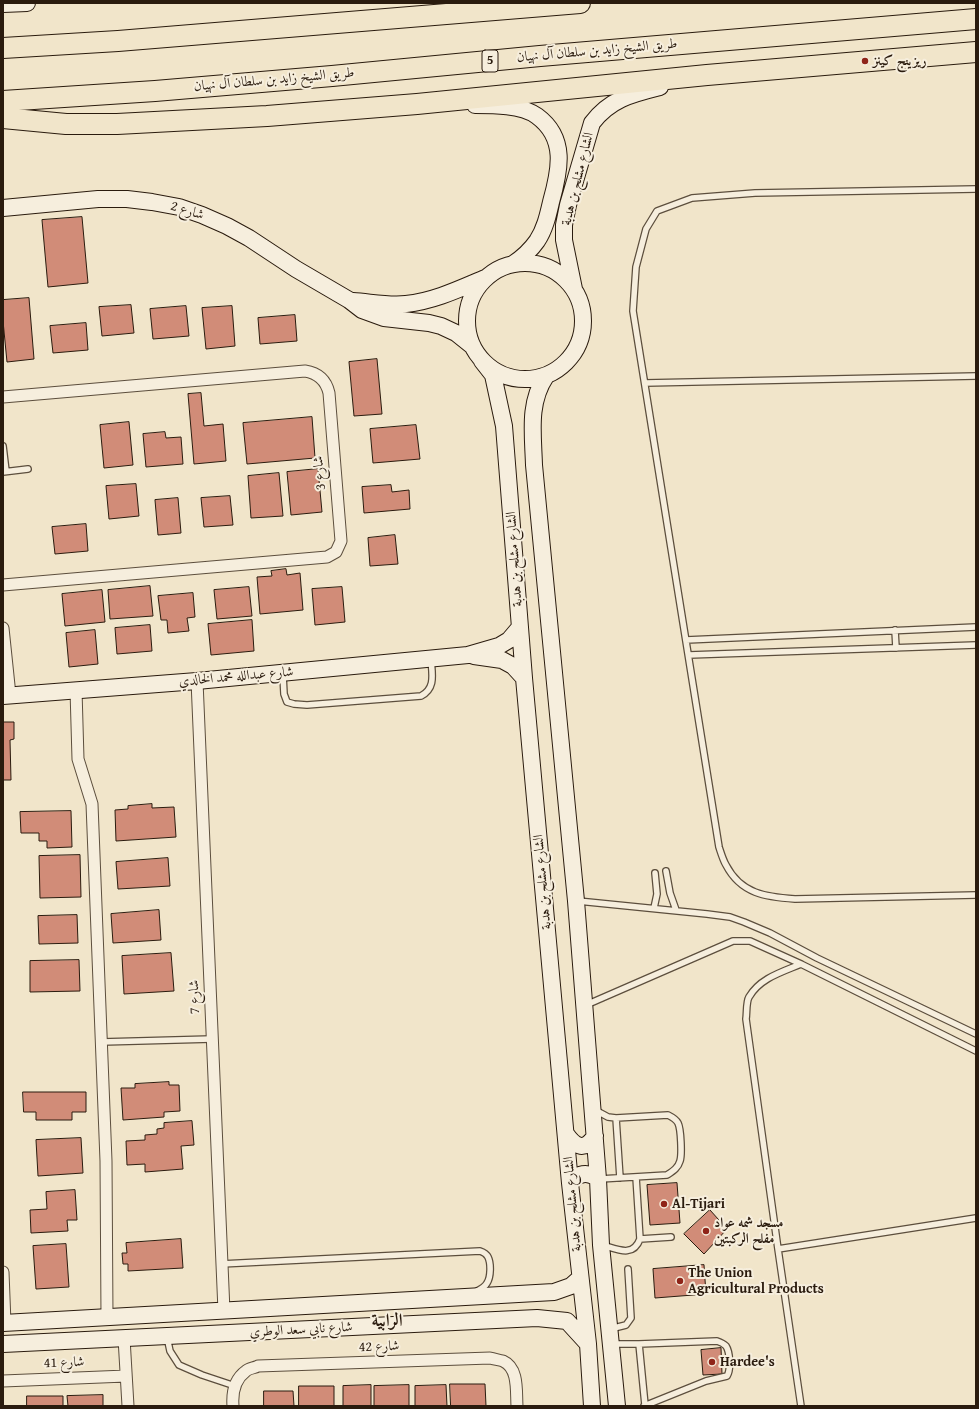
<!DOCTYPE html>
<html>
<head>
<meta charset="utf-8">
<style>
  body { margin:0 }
  #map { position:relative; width:979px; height:1409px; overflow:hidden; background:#f1e5ca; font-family:"Gentium Book Plus",serif }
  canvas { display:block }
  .frame { position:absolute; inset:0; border:4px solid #2a1b0e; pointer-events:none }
</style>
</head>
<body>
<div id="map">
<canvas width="979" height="1409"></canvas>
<div class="frame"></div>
</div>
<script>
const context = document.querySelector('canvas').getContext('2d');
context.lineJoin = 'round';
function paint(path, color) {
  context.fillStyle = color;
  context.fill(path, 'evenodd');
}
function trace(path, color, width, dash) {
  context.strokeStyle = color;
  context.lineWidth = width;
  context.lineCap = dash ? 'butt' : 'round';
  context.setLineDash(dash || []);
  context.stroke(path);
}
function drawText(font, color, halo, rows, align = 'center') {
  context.font = font + ' "Gentium Book Plus",Amiri,serif';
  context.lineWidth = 4;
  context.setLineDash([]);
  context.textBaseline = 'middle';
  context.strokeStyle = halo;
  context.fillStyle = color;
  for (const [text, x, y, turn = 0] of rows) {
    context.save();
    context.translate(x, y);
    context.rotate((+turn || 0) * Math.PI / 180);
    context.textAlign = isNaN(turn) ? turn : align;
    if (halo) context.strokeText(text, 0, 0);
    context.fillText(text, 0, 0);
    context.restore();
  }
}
const building = new Path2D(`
  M82 217 88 283 48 287 42 220Z
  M29 298 34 359 7 362 3 321V300Z
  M131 305 134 333 102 336 99 307Z
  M186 306 189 336 153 339 150 309Z
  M232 306 235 346 206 349 202 308Z
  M295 315 297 341 260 344 258 318Z
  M86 323 88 350 53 353 50 326Z
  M377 359 382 414 354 416 349 362Z
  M201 393 204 426 223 424 226 461 194 464 188 394Z
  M312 417 315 458 247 464 243 423Z
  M129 422 133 465 104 468 100 425Z
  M416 425 420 459 373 463 370 429Z
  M165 432 166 438 181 437 183 464 146 467 143 434Z
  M318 469 322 512 291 515 287 472Z
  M279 473 283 516 251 518 248 476Z
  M136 484 139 516 109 519 106 486Z
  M391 485 392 492 409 490 410 509 364 513 362 487Z
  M230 496 233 525 204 527 201 498Z
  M178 498 181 533 158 535 155 500Z
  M86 524 88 551 55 554 52 527Z
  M395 535 398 564 370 566 368 538Z
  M286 569 287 575 300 573 303 610 260 614 257 577 272 576 271 571Z
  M150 586 153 616 110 619 108 590Z
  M249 587 252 616 217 619 214 590Z
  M342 587 345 622 315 625 312 589Z
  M102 590 105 622 65 626 62 594Z
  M193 593 195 617 187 618 189 631 168 633 167 620H161L158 596Z
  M252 620 254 651 211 655 208 624Z
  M150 625 152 651 117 654 115 628Z
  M95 630 98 664 69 667 66 633Z
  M3 722H14V739L10 740 11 780H3Z
  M152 804V808L174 807 176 837 116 841 115 810 128 809V806Z
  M71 811 72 847 47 848V841H39V833H21L20 812Z
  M80 855 81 897 40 898 39 856Z
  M168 858 170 886 118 889 116 862Z
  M159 910 161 940 113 943 111 914Z
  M77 915 78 943 39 944 38 916Z
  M171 953 174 991 124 994 122 956Z
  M79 960 80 991 30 992V961Z
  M169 1082V1085H179L180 1111 164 1112V1117L123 1120 121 1088H135V1084Z
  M23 1092H86V1112H72V1120H36V1112H24Z
  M192 1121 194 1145 181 1146 183 1169 145 1172V1164L127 1165 126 1141 145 1140V1135L157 1134V1129L164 1128V1123Z
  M81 1138 83 1173 38 1176 36 1140Z
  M677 1183 680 1223 650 1225 647 1185Z
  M75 1190 77 1220H67L68 1231 31 1233 30 1210 47 1209 46 1192Z
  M710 1210 727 1229 704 1254 684 1234Z
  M181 1239 183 1268 128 1271V1264H123L122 1253H127L126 1243Z
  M66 1244 69 1287 36 1289 33 1246Z
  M704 1265 706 1294 655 1298 653 1269Z
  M721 1348 722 1374 703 1375 701 1350Z
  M450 1384H485L486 1406H451Z
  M371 1385V1406H343V1386Z
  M409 1385V1406H374V1386Z
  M446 1385 447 1406H415V1386Z
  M299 1386H334V1406H299Z
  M264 1391H293L294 1406H264Z
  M103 1395V1406H68L67 1396Z
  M27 1396H63V1406H27Z`);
paint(building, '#d18c78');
trace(building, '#2a1b0e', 1);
const lane = new Path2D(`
  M976 189 755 193 692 198 657 211 646 229 636 267 633 311 719 847C721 853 723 860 726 865 741 894 766 897 795 899L976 895
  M645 383 976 376
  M3 446 6 471
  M3 472 28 469
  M895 630 896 648
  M686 640 976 627
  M689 655 976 645
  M283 675 284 694 287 702 294 704 307 705 421 696C436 688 432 674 431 659
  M666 871 670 893 676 910
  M578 901 707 914 730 917 744 922 770 933 817 958 976 1034
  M654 908 657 894 655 873
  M801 964C782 972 760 978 749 997 746 1002 747 1013 746 1019L778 1249 801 1406
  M586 1005 733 941H750L801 964 976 1051
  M101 1042 212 1039
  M595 1110 608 1117 616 1118 668 1115C672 1117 676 1119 678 1123 681 1129 682 1155 680 1161 678 1168 673 1171 667 1175L600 1179
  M616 1118 620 1178
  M640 1239 671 1237
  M602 1245C617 1249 633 1258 640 1239L636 1177
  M778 1249 976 1218
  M221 1264 480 1251C483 1252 486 1253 488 1257 491 1263 491 1277 487 1283 485 1287 481 1289 477 1291
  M610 1329 626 1325 631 1318 628 1269
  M167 1337 170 1351 179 1365 202 1375 235 1386
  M611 1344H639L717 1341C720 1342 723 1343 726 1346 730 1352 731 1370 727 1376L706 1381 644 1406
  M639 1344 645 1405`);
const street = new Path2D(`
  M3 397 305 371C318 373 326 380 329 393L341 541 336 552 327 557 3 585
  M3 628 10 695
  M197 681 224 1311
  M76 690 78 759 92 804 106 1161 107 1317
  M3 1272 5 1323
  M124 1338 128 1406
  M3 1381 126 1376
  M233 1406C232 1393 235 1379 246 1371 249 1368 255 1368 258 1366L490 1358C494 1359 499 1360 503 1361 519 1368 516 1392 517 1406`);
const secondary = new Path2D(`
  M3 4 27 3
  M475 105C493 105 522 105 537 116 567 138 560 170 551 202 548 215 545 229 537 241 530 251 522 258 513 264
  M3 208 98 199H127L152 202 179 207 202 215 227 226 249 238 296 269 349 300 362 310 384 318 429 323 441 326 456 333 471 345
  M467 321a58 58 0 1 1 116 0a58 58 0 1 1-116 0Z
  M574 289 564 240V225L568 205 592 123C610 99 632 94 660 87
  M353 301C370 302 388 306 406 304 434 301 459 289 485 278
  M482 361 493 375 504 426 524 678 570 1183 588 1344 592 1406
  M546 376C528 403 533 433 534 465L576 901 598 1179 601 1245 617 1406
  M474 656 502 660 513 666 524 678
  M3 696 197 681 468 655 499 646 509 640 520 627
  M566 1134C576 1148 585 1151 595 1136
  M570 1183C578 1173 587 1171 598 1179
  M3 1323 554 1292 571 1286 580 1278
  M3 1344 537 1318 567 1321 588 1344`);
const highway = new Path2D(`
  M3 48 118 41 580 3
  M3 101 155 91 332 76 540 56 976 19
  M3 118 66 124H117L267 116 417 104 707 75 976 52`);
trace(lane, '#5c4e3d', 8);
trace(street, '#5c4e3d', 13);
trace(secondary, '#2a1b0e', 18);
trace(highway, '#2a1b0e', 22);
trace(lane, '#f6eedd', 5.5);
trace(street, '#f6eedd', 11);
trace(secondary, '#f6eedd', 16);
trace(highway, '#f1e5ca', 20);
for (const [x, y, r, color] of [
  [865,61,4,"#8f2418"],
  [664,1204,4,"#8f2418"],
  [706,1231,4,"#8f2418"],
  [680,1281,4,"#8f2418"],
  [712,1362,4,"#8f2418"]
]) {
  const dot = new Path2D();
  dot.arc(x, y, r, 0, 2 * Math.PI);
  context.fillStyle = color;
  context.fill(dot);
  trace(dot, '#f6eedd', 1.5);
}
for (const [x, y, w] of [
  [490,61,16]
]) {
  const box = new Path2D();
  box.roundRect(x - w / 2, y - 11, w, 22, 3);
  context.fillStyle = '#f6eedd';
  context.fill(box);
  trace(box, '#2a1b0e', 1);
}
drawText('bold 13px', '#2a1b0e', null, [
  ["5",490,61]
]);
drawText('14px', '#2a1b0e', '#f6eedd', [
  ["طريق الشيخ زايد بن سلطان آل نهيان",597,51,-5],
  ["طريق الشيخ زايد بن سلطان آل نهيان",274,80,-5],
  ["الشارع مشلح بن هدبة",578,179,-76],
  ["شارع 2",187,211,17],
  ["شارع 3",320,473,-95],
  ["الشارع مشلح بن هدبة",515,559,-94],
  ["شارع عبدالله محمد الخالدي",236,677,-5],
  ["الشارع مشلح بن هدبة",543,882,-95],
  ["شارع 7",195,997,-92],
  ["الشارع مشلح بن هدبة",573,1204,-95],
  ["شارع نابي سعد الوطري",301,1330,-3],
  ["شارع 42",379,1347,-2],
  ["شارع 41",64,1363,-2]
]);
drawText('bold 14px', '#2a1b0e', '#f6eedd', [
  ["ريزينج كينز",873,61],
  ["Al-Tijari",672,1204],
  ["مسجد شمه عواد",714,1223],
  ["مفلح الركبتين",714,1239],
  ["The Union",688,1273],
  ["Agricultural Products",688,1289],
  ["Hardee's",720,1362]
], 'left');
drawText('bold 18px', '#2a1b0e', '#f6eedd', [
  ["الرابية",387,1321]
]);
</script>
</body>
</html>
